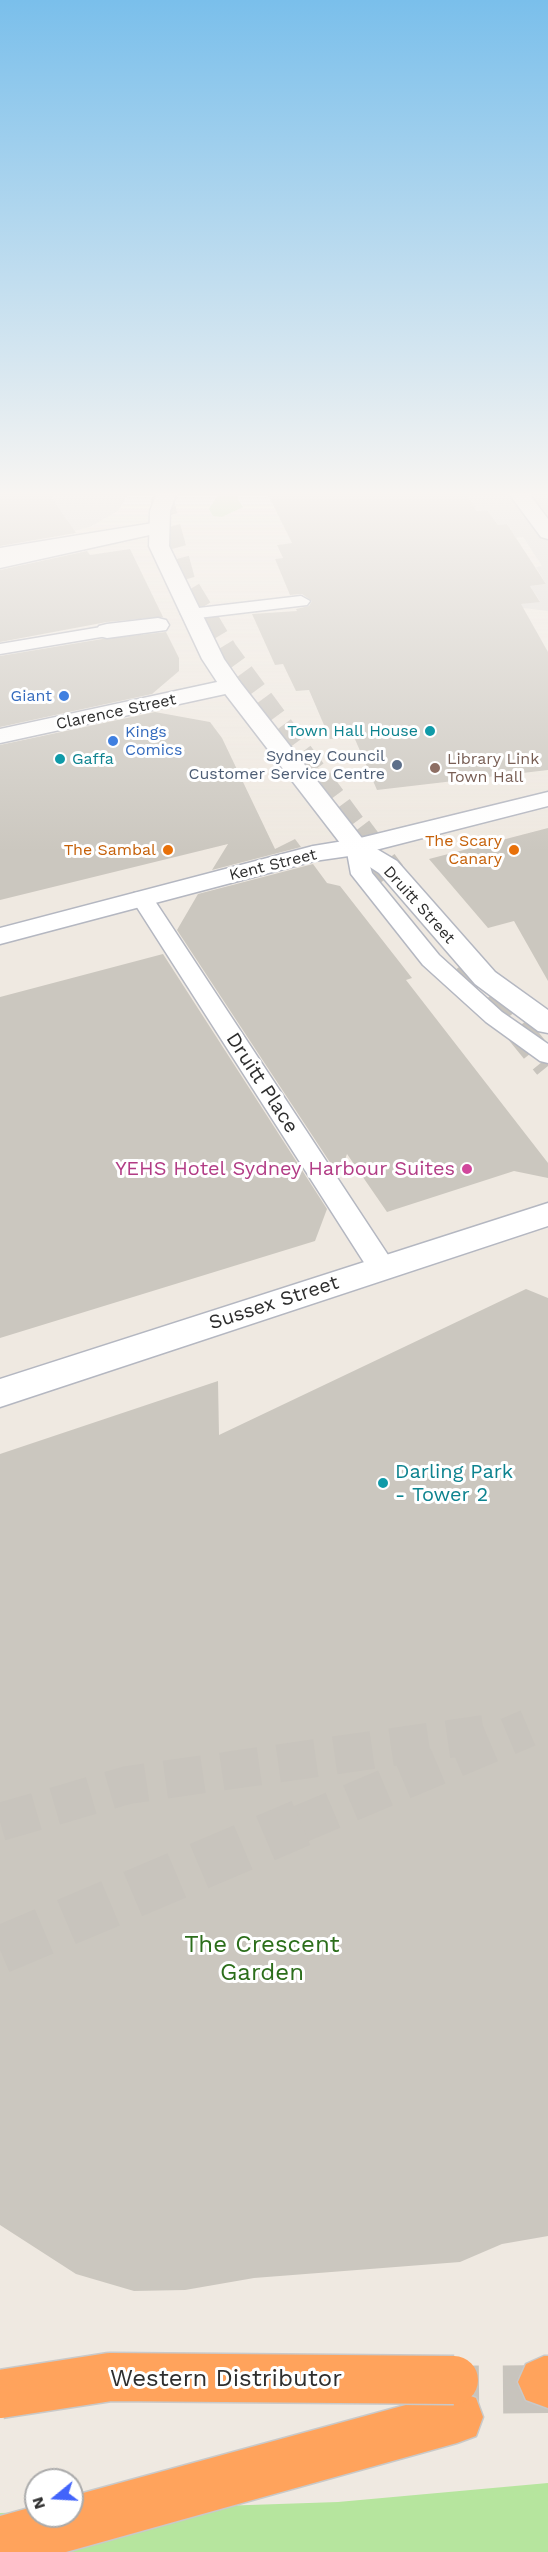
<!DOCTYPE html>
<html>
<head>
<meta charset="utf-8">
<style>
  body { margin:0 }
  #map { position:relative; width:548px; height:2552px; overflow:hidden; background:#efe9e1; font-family:"Work Sans",sans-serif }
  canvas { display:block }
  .north { position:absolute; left:24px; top:2468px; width:60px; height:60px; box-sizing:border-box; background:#fff; border:2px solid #ababab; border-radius:50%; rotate:252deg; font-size:16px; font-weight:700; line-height:24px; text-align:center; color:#2e2e2e }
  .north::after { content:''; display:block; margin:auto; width:21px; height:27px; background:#4264fb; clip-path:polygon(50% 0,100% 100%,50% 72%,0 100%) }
</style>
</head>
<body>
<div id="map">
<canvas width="548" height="2552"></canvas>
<div class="north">N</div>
</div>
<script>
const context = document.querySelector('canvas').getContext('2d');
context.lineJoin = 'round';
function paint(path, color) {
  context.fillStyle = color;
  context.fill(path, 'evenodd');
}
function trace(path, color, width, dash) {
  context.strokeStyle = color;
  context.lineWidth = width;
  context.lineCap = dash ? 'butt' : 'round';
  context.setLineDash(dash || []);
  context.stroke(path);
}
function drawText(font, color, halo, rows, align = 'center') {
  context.font = font + ' "Work Sans",sans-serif';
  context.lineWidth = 6;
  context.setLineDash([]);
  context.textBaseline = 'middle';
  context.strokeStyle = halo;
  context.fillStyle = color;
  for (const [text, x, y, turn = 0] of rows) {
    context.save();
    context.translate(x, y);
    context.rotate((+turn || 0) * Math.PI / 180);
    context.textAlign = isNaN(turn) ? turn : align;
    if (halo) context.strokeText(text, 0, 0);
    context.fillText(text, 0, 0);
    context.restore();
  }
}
paint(new Path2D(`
  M218 495H238V500L243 507 222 517 213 516 209 509Z
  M548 2483V2552H0V2513L36 2512V2516H72V2511L338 2502Z`), '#b6e59e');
paint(new Path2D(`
  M50 495H127L119 510 111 515 90 527 54 536 69 523Z
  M467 495H548V611L523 608 520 604 540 601 530 586 546 584 536 567 542 566 523 537 516 538 507 524 498 525 487 510 477 511Z`), '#dfdcd8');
paint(new Path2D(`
  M0 495H50L76 533 0 546Z
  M268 495H467L477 511 487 510 498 525 507 524 546 584 530 586 540 602 521 604 548 652V770L377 790 354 737 330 739 309 690 296 691 283 664 275 665 252 614 297 611 296 609 309 606 312 601 302 594 290 595 275 559 283 558 277 545 292 543Z
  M130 549 163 617 107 622 0 642V570L87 551 90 555Z
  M166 632 179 658V671L152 694 0 727V656L102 639Z
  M155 712 210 722 222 738 275 849 295 839 301 847 212 870 228 844 0 900V745Z
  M548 828V981L514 921 488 928 429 859Z
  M313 864 327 883 340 886 412 978 406 980 548 1163V1178L514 1171 387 1212 347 1154 339 1176 177 930 198 894Z
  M163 954 327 1209 315 1241 0 1338V997Z
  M526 1289 548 1298V2236L502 2244 460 2262 254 2278 185 2290 134 2291 76 2274 0 2225V1454L218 1381 219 1435Z`), '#cbc7bf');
trace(new Path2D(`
  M161 495 184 580 226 650 359 830`), '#c8c4bd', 22, [22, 11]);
trace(new Path2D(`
  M358 829 392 874
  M464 963 548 1066`), '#c8c4bd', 28, [28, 14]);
trace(new Path2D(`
  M0 1822 128 1785 484 1734
  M298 1825 528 1728`), '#c8c4bd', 38, [38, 19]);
trace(new Path2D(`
  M0 1950 301 1823
  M431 2390 548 2389`), '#c8c4bd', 48, [48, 24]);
const service = new Path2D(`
  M148 526 154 528 156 531 154 534 0 568V558Z
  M301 596 310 601 307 605 190 619 181 614 190 609Z
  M107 626 116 631 113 635 0 654V644Z
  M356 841 363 843 372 873 439 955 502 1012 548 1044V1063L540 1061 486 1022 423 965 351 874 346 847 349 843Z
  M142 892 150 893 153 898 392 1261 395 1268 392 1275 382 1278 372 1275 131 898 134 893Z`);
const pedestrian = new Path2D(`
  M510 495H530L548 519V539L541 537Z
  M158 618 166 620 169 625 166 630 107 638 99 636 96 631 99 626 107 624Z`);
const minor = new Path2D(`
  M159 522 166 524 169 528 166 532 0 560V548Z
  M548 792V806L356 855 314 861 0 944V928L313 846 356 839Z
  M548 1203V1226L0 1407V1379Z`);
const tertiary = new Path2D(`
  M231 679 239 681 242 686 239 691 0 743V729Z`);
const secondary = new Path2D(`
  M156 495H176L170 511 169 546 224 659 240 682 365 842 397 861 495 972 548 1010V1033L538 1031 475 984 379 873 347 852 223 691 202 659 149 546 150 511Z`);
const motorway = new Path2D(`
  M544 2356H548V2408L526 2400 518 2382 526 2364Z
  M457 2391 476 2398 483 2417 476 2436 457 2443 66 2552H0V2516L36 2506V2516H72V2496Z`);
trace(service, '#b4b7c1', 3);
trace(pedestrian, '#b4b7c1', 3);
trace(minor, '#b4b7c1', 3);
trace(tertiary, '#b4b7c1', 3);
trace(secondary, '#b4b7c1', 3);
trace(motorway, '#c9c9c9', 3);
paint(service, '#fff');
paint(pedestrian, '#fff');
paint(minor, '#fff');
paint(tertiary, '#fff');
paint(secondary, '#fff');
paint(motorway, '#ffa35c');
const motorwayBridge = new Path2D(`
  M0 2394 110 2377 454 2380`);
trace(motorwayBridge, '#c9c9c9', 51, []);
trace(motorwayBridge, '#ffa35c', 48);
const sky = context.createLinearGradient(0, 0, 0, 852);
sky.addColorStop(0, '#7abfeb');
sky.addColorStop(0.58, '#f8f5f2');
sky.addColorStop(1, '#f8f5f200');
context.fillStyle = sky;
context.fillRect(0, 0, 548, 852);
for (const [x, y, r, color] of [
  [64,696,6,"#3f7fe0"],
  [430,731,6,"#0f9aa8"],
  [113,741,6,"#3f7fe0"],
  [60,759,6,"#0f9aa8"],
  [397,765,6,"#5c6f8a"],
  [435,768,6,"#8d6e63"],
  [168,850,6,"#e8710a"],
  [514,850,6,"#e8710a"],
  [467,1169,6,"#d1479c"],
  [383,1483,6,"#0f9aa8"]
]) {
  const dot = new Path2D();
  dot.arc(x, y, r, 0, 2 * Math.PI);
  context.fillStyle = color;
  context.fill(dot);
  trace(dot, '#fff', 2);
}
drawText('16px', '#366cbe', '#fff', [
  ["Giant",52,696],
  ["Kings",125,732,"left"],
  ["Comics",125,750,"left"]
], 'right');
drawText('16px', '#2e2e2e', '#fff', [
  ["Clarence Street",116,712,-12],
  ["Kent Street",273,865,-14],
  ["Druitt Street",419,905,48]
]);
drawText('16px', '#0d838f', '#fff', [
  ["Town Hall House",418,731],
  ["Gaffa",72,759,"left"]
], 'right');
drawText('16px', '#4e5e75', '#fff', [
  ["Sydney Council",385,756],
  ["Customer Service Centre",385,774]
], 'right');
drawText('16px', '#785e54', '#fff', [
  ["Library Link",447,759],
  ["Town Hall",447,777]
], 'left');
drawText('16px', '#c56008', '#fff', [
  ["The Scary",502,841],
  ["Canary",502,859],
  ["The Sambal",156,850]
], 'right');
drawText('20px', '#2e2e2e', '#fff', [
  ["Druitt Place",262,1083,57],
  ["Sussex Street",274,1303,-18]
]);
drawText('20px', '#b23c85', '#fff', [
  ["YEHS Hotel Sydney Harbour Suites",455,1169]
], 'right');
drawText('20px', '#0d838f', '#fff', [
  ["Darling Park",395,1472],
  ["- Tower 2",395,1495]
], 'left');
drawText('24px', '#2c6e1b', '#fff', [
  ["The Crescent",262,1945],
  ["Garden",262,1973]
]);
drawText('24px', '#2e2e2e', '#fff', [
  ["Western Distributor",226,2379]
]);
</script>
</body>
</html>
